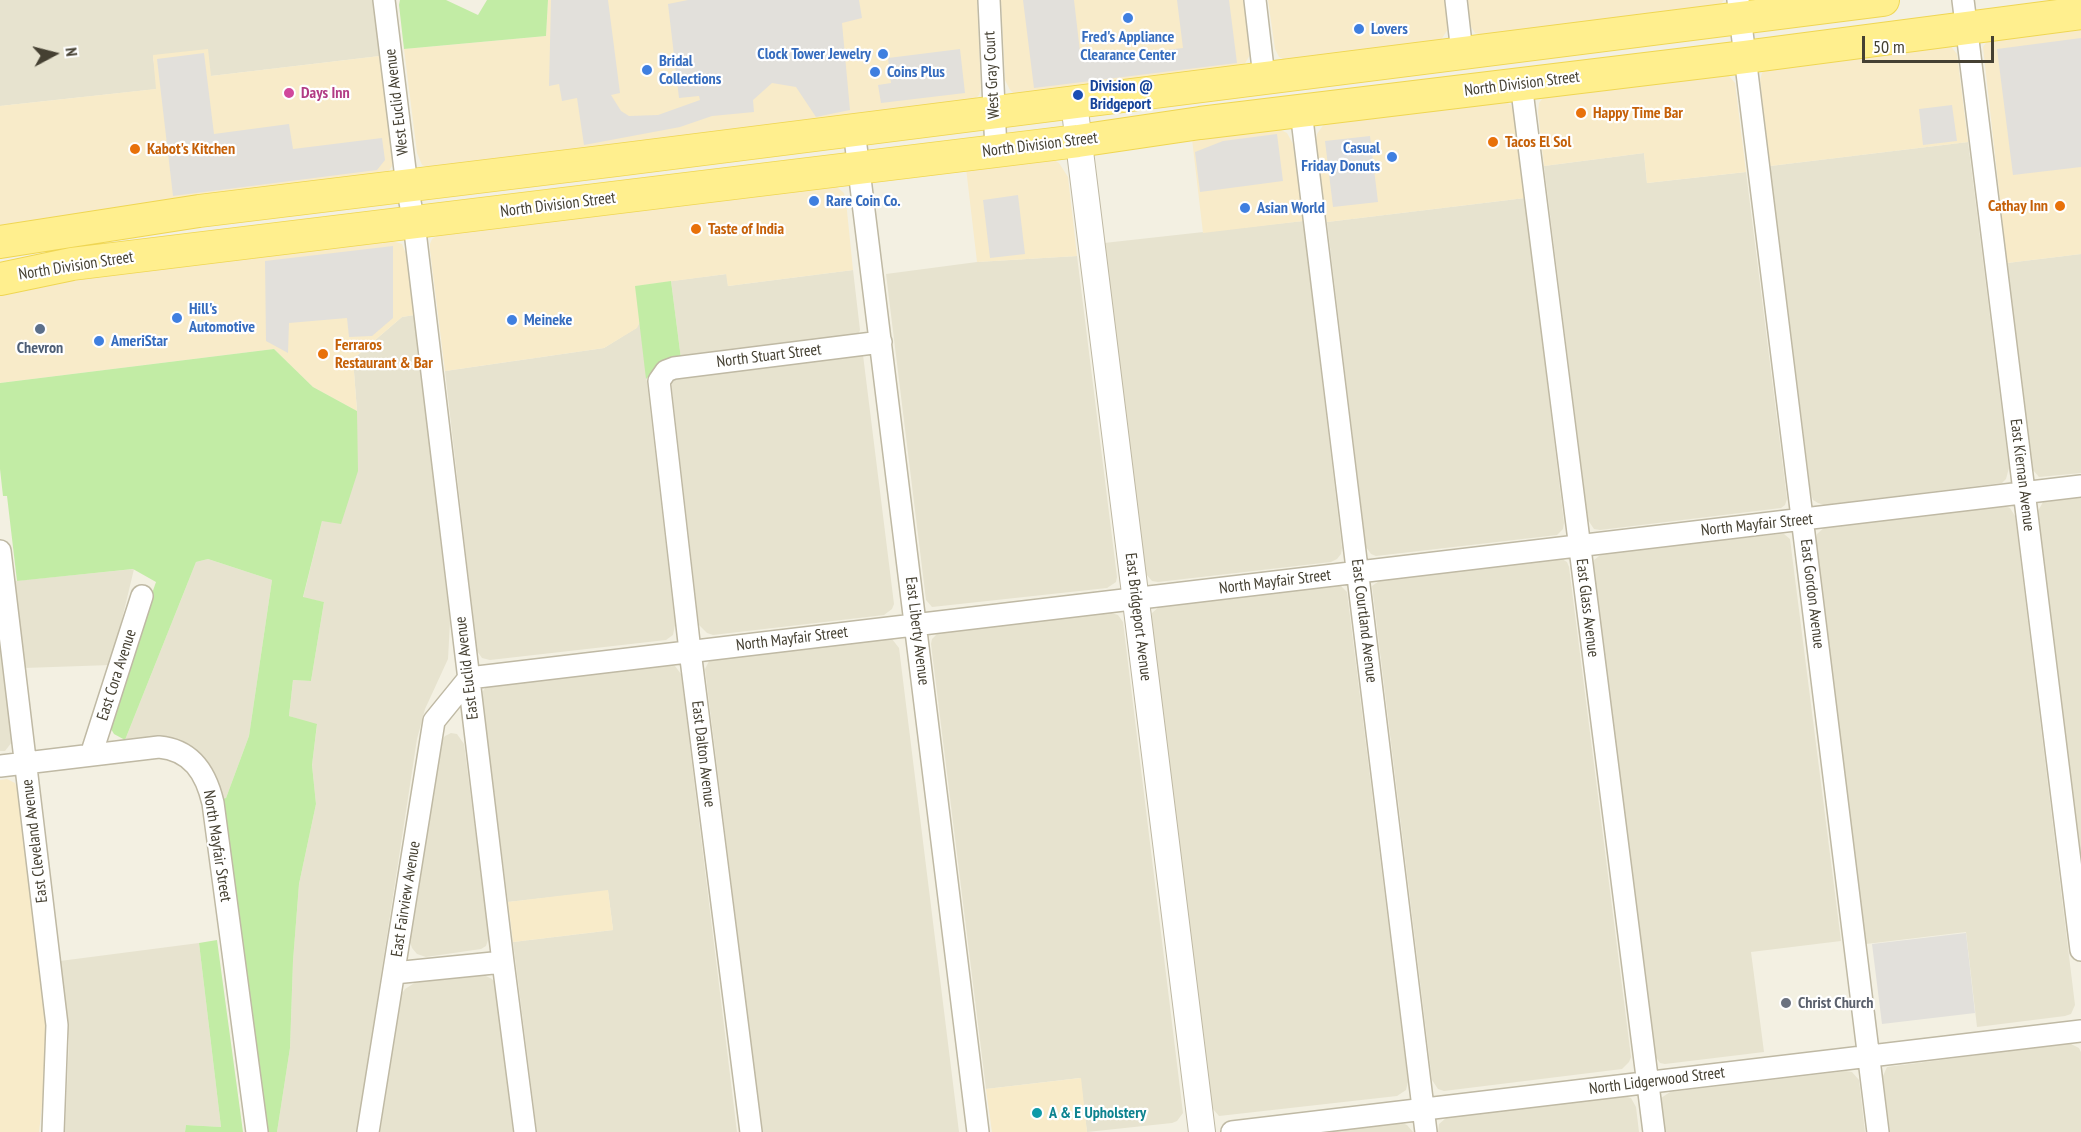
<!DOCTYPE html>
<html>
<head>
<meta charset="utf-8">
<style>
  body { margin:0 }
  #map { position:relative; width:2081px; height:1132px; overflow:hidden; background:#f3f0e2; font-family:"PT Sans Narrow",sans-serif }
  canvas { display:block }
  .north { position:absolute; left:24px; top:24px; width:60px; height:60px; -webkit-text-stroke:4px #fff; paint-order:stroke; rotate:83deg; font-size:16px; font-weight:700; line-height:24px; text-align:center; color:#454032 }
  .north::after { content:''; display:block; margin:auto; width:21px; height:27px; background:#454032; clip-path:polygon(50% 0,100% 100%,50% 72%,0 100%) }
  .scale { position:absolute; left:1862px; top:36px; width:132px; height:27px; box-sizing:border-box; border:3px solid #454032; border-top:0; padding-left:8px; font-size:18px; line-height:21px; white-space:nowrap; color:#454032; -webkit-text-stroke:4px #fff; paint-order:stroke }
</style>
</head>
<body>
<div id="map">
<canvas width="2081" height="1132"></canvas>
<div class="north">N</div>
<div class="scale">50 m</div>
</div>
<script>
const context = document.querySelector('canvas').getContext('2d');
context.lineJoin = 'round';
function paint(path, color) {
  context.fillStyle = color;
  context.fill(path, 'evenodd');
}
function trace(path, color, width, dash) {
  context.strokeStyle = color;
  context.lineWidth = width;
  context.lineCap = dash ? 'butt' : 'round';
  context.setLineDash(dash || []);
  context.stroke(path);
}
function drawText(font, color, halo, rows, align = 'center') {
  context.font = font + ' "PT Sans Narrow",sans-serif';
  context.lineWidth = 4.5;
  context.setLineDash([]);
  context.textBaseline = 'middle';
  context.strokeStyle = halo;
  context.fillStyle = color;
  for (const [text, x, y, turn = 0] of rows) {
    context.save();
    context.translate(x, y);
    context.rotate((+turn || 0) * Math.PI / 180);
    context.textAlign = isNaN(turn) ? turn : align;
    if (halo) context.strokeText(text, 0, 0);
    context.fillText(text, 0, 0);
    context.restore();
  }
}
paint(new Path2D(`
  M0 0H373L380 56 211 76 153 56 157 89 0 106Z
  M1968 142 2009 468 2006 479 2002 483 1824 505 1818 503 1813 500 1811 494 1770 166Z
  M1644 153 1647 183 1746 172 1787 499 1785 505 1781 508 1600 530 1594 529 1588 520 1544 166Z
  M1525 198 1564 523 1563 529 1557 535 1376 556 1371 554 1366 547 1327 222Z
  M1303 221 1342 548 1341 554 1337 559 1331 562 1158 582 1152 581 1145 573 1104 243Z
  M2081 254V473L2039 477 2033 470 2007 263Z
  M1077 256 1117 577 1116 582 1107 588 932 607 926 600 886 274 977 262Z
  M853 270 860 330 858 335 681 359 671 281 727 274 728 286Z
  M414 315 450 622 448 659 425 709 417 739 357 1132H277L290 1048 293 961 299 884 316 804 312 765 317 725 289 716 293 680 311 681 324 602 303 598 322 521 357 411 353 359 402 317Z
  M640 322 675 625 673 635 666 640 490 660 482 658 477 651 445 371 604 348 636 328Z
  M863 355 894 604 892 609 884 615 713 635 707 633 699 625 671 381 676 376Z
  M2081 497V865L2038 511 2043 502Z
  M2005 506 2010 508 2015 516 2075 1005 2071 1014 2065 1016 1977 1027 1966 932 1866 944 1816 539 1817 534 1825 527Z
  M1780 534H1784L1790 539 1841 941 1751 952 1764 1052 1665 1064 1660 1063 1654 1055 1593 566 1594 560 1603 553Z
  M208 559 272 580 249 736 226 798 221 799 214 773 206 760 186 743 161 737 125 740 196 562Z
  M1555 559H1562L1567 562 1569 567 1631 1057 1629 1062 1622 1069 1444 1091 1438 1089 1432 1080 1372 586 1379 581Z
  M134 569 111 665 24 668 14 581Z
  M1336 585 1341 586 1347 592 1408 1082 1406 1090 1397 1096 1219 1116 1212 1108 1151 619 1152 613 1160 606Z
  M1108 612 1118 615 1123 622 1183 1113 1177 1121 1172 1123 1087 1132 1080 1078 986 1089 931 644 932 639 939 632Z
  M886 638 892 639 899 648 959 1132H762L705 669 709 661 714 659Z
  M0 640 12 742 5 751H0Z
  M670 664 675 666 681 674 737 1132H537L513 942 613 930 608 891 508 902 482 697 483 691 486 687 491 685Z
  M451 733 457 734 464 744 489 937 486 946 481 949 426 957 417 954 412 948 410 942 439 744 445 736Z
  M199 943 221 1127 186 1125 185 1132H65L69 1040 60 961Z
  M482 974 492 979 495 983 513 1132H380L401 995 405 989 416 982Z
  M2069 1043 2079 1048 2081 1052V1132H1890L1883 1076 1887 1067Z
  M1846 1071 1852 1072 1859 1080 1865 1132H1663L1660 1103 1661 1098 1670 1092Z
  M1625 1096 1631 1098 1636 1107 1639 1132H1438L1439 1124 1446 1118Z
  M1402 1123 1407 1125 1413 1132H1327Z`), '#e7e3cf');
paint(new Path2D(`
  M548 0H977L981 88 979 95 974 100 432 169 422 165 417 153 404 49 546 36Z
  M1001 0H1244L1250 55 1244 65 1021 95 1014 94 1010 90 1005 80Z
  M1268 0H1445L1448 29 1441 40 1290 62 1279 57 1275 49Z
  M1468 0H1724L1719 6 1485 36 1475 33 1470 25Z
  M2081 26V254L2007 263 1983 47 1988 40Z
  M1949 44 1957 54 1968 142 1770 166 1760 80 1762 73 1766 68Z
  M208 49 211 76 380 56 393 160 392 166 388 172 379 176 0 228V106L156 89 153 55Z
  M1723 74 1729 76 1735 83 1746 172 1647 183 1644 153 1544 166 1538 112 1539 103 1543 98 1552 93Z
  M1504 101 1511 105 1515 115 1525 198 1327 222 1316 141 1317 134 1324 124 1329 122Z
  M1275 130H1281L1287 133 1293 144 1303 221 1203 233 1192 139Z
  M1052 159 1059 163 1068 177 1077 256 977 262 966 168Z
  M836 186 844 193 846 201 853 270 728 286 726 274 636 286 640 322 637 328 604 348 445 371 430 250V244L432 239 440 234Z
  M388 240 402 244 406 254 414 315 402 317 353 359 357 411 313 387 274 349 0 383V295L52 283Z
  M7 779 15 783 19 791 45 1013 47 1062 39 1132H0V780Z
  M608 890 613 930 513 942 508 902Z
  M1081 1078 1087 1132H992L986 1089Z`), '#f8ebc9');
paint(new Path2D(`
  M400 0H446L478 15 487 0H548L546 36 404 49 399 5Z
  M671 281 681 359 661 364 646 379 635 286Z
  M274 349 313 387 357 411 358 471 341 524 322 521 303 597 324 602 311 681 293 680 289 716 317 724 312 765 316 804 299 884 293 961 290 1048 277 1132H267L221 799 226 798 249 736 272 580 208 559 196 562 125 740 114 734 107 722 156 582 133 569 17 581 7 496H3L0 469V383Z
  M217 940 243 1132H185L186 1125 221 1127 199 943Z`), '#c2eca5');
paint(new Path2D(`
  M551 0H608L620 93 611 95 621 111 629 116 658 115 700 100 699 96 679 98 668 4 688 0H859L862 18 842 23 850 110 816 117 796 87 772 83 753 100 754 112 712 116 680 127 584 145 577 98 562 101 559 84 549 86Z
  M1023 0H1074L1081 60 1183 48 1177 0H1229L1237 63 1034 88Z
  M2081 38V167L2013 175 1997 49Z
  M960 49 965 93 881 103 878 85 891 83 888 58Z
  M204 53 214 134 289 124 293 149 382 138 385 160 377 170 173 196 157 59Z
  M1952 105 1957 141 1923 145 1919 109Z
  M1277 134 1283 181 1200 192 1195 152 1223 141Z
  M1370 136 1378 202 1333 207 1325 141Z
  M1018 195 1025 254 990 258 983 200Z
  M393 246V318L372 336 349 337 347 318 289 323 288 353 266 341 265 261Z
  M1966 933 1975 1013 1882 1024 1872 944Z`), '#e2e0db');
const minor = new Path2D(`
  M384 0 407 186 414 223 503 962 525 1132
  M989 0 996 150
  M1255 0 1264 77
  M1456 0 1462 53
  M1738 0 1878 1132
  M1963 0 2081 950
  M1521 83 1654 1132
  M1301 111 1426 1132
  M854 130 978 1132
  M0 551 57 1025 53 1132
  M91 755 142 596
  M0 766 159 747C192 750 206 773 213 803L257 1132
  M394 973 503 962
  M368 1132 434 721 469 678 2081 486
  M751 1132 690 651 659 381 666 371 674 368 881 342
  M1232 1132 2081 1031`);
const tertiary = new Path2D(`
  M1074 103 1202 1132`);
const primary = new Path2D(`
  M0 242 199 211 617 160 1883 0
  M0 279 72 264 1078 141 1200 123 1745 57 2081 13`);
trace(minor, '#bfb9a4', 24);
trace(tertiary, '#bfb9a4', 28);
trace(primary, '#efd653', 34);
trace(minor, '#fff', 21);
trace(tertiary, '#fff', 26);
trace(primary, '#ffef8e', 32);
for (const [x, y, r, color] of [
  [1128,18,6,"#3f7fe0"],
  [1359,29,6,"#3f7fe0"],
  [883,54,6,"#3f7fe0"],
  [647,70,6,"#3f7fe0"],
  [875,72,6,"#3f7fe0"],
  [289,93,6,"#d1479c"],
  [1078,95,6,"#1a4fb4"],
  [1581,113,6,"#e8710a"],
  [1493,142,6,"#e8710a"],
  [135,149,6,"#e8710a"],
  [1392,157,6,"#3f7fe0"],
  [814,201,6,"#3f7fe0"],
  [2060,206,6,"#e8710a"],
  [1245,208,6,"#3f7fe0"],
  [696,229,6,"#e8710a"],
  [177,318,6,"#3f7fe0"],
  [512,320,6,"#3f7fe0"],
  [40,329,6,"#5c6f8a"],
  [99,341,6,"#3f7fe0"],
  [323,354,6,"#e8710a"],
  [1786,1003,6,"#6b7280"],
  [1037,1113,6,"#0f9aa8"]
]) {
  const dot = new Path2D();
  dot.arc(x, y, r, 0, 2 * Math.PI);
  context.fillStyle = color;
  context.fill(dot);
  trace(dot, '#fff', 2);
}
drawText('bold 16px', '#366cbe', '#fff', [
  ["Lovers",1371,29],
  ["Fred's Appliance",1128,37,"center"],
  ["Clearance Center",1128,55,"center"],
  ["Clock Tower Jewelry",871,54,"right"],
  ["Bridal",659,61],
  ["Collections",659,79],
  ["Coins Plus",887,72],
  ["Casual",1380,148,"right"],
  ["Friday Donuts",1380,166,"right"],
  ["Rare Coin Co.",826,201],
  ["Asian World",1257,208],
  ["Hill's",189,309],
  ["Automotive",189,327],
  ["Meineke",524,320],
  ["AmeriStar",111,341]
], 'left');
drawText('16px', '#454032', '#fff', [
  ["West Gray Court",992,75,-93],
  ["North Division Street",1522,84,-7],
  ["West Euclid Avenue",397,102,-97],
  ["North Division Street",1040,145,-7],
  ["North Division Street",558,205,-7],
  ["North Division Street",76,266,-9],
  ["North Stuart Street",769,356,-7],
  ["East Kiernan Avenue",2022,475,83],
  ["North Mayfair Street",1757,525,-6],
  ["North Mayfair Street",1275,582,-7],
  ["East Gordon Avenue",1812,594,83],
  ["East Glass Avenue",1587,608,83],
  ["East Bridgeport Avenue",1138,617,83],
  ["East Courtland Avenue",1364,621,83],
  ["East Liberty Avenue",917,631,83],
  ["North Mayfair Street",792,639,-7],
  ["East Euclid Avenue",467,668,-97],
  ["East Cora Avenue",117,675,-72],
  ["East Dalton Avenue",703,754,83],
  ["East Cleveland Avenue",35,841,-97],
  ["North Mayfair Street",217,846,81],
  ["East Fairview Avenue",406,899,-81],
  ["North Lidgerwood Street",1657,1081,-7]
]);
drawText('bold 16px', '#164399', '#fff', [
  ["Division @",1090,86],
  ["Bridgeport",1090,104]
], 'left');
drawText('bold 16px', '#b23c85', '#fff', [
  ["Days Inn",301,93]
], 'left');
drawText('bold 16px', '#c56008', '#fff', [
  ["Happy Time Bar",1593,113],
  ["Tacos El Sol",1505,142],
  ["Kabot's Kitchen",147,149],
  ["Cathay Inn",2048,206,"right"],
  ["Taste of India",708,229],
  ["Ferraros",335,345],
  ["Restaurant & Bar",335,363]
], 'left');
drawText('bold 16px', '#4e5e75', '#fff', [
  ["Chevron",40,348]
]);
drawText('bold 16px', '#5b616d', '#fff', [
  ["Christ Church",1798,1003]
], 'left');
drawText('bold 16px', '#0d838f', '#fff', [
  ["A & E Upholstery",1049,1113]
], 'left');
</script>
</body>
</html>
